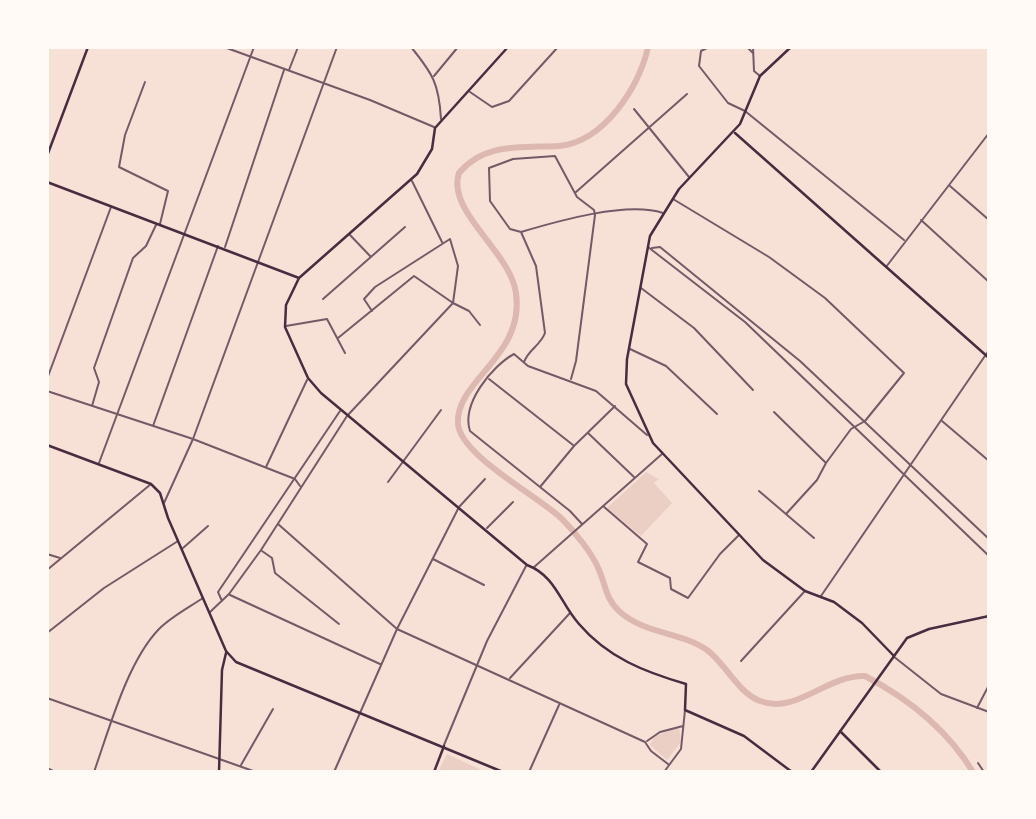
<!DOCTYPE html>
<html>
<head>
<meta charset="utf-8">
<style>
  body { margin:0 }
  #map { position:relative; width:1036px; height:819px; overflow:hidden; background:#f7e1d7; font-family:"Libre Baskerville",serif }
  canvas { display:block }
  .frame { position:absolute; inset:0; border:49px solid #fffaf5; pointer-events:none }
</style>
</head>
<body>
<div id="map">
<canvas width="1036" height="819"></canvas>
<div class="frame"></div>
</div>
<script>
const context = document.querySelector('canvas').getContext('2d');
context.lineJoin = 'round';
function paint(path, color) {
  context.fillStyle = color;
  context.fill(path, 'evenodd');
}
function trace(path, color, width, dash) {
  context.strokeStyle = color;
  context.lineWidth = width;
  context.lineCap = dash ? 'butt' : 'round';
  context.setLineDash(dash || []);
  context.stroke(path);
}
paint(new Path2D(`
  M646 472 659 479 654 483 672 503 641 536 607 508Z
  M679 726 681 742 667 760 650 745 654 737Z
  M447 754 486 772H438Z`), '#ebcfc5');
trace(new Path2D(`
  M648 47C640 86 604 142 559 146 522 148 485 142 459 173 446 211 510 251 516 293 525 357 455 380 458 424 461 456 538 496 562 519 574 531 593 554 599 570 606 586 606 600 620 612 645 634 681 632 707 650 726 664 737 692 760 701 796 715 826 675 865 676 909 699 947 729 973 772`), '#dcb8b0', 6);
trace(new Path2D(`
  M224 47 370 100 434 127
  M411 47C433 74 439 84 441 119
  M709 47 701 51 699 66 728 103 745 111 904 240
  M747 47 753 53
  M753 47 754 71 760 76
  M289 70 298 47
  M434 76 458 47
  M145 82 125 135 119 167 168 191 160 224
  M470 92 492 107 509 101 558 47
  M634 109 689 177
  M412 181 442 242
  M950 186 989 220
  M576 192 687 94
  M673 199 769 257 825 298 904 373 865 421 851 429 826 463 774 412
  M921 220 989 282
  M521 232 510 229 490 201 489 168 513 159 555 156 577 197 594 210 595 215 576 361 571 379
  M350 235 371 257
  M225 247 284 70
  M648 247 745 322 989 556
  M652 248 660 247 800 361 989 539
  M886 267 989 133
  M641 288 694 328 753 390
  M323 299 405 227
  M286 326 327 319 345 353
  M338 338 414 276 453 303 469 311 480 325
  M630 349 666 366 717 414
  M524 362C529 349 540 346 545 333L536 266 521 232C558 221 627 201 663 213
  M47 379 111 207
  M489 379 573 445
  M47 391 193 439 295 479 300 486
  M92 406 99 382 94 368 133 258 146 246 156 225
  M942 421 989 461
  M153 426 218 246
  M588 433 634 477
  M99 463 254 47
  M266 467 307 380
  M388 482 441 410
  M540 487 574 446 615 406
  M759 491 814 538
  M164 503 193 439 337 47
  M603 506 647 544 638 562 670 578 671 589 688 598 720 554 739 535
  M786 514 817 480 826 463
  M278 524 397 629 645 742 651 751 668 764
  M582 524 570 511 470 431C461 404 492 366 514 354L528 366 596 391 647 435
  M487 528 513 502
  M183 548 208 526
  M262 551 272 558 275 573 339 624
  M47 554 60 558
  M433 559 484 585
  M533 568 662 454
  M47 570 151 484
  M230 595 380 664
  M821 596 989 350
  M222 601 218 592 340 411
  M210 612 229 594 261 550 347 416 453 303 458 266 450 239 375 287 364 299 372 311
  M47 633 104 588 178 541
  M893 656 941 694 989 712
  M741 661 804 592
  M510 678 570 613
  M47 698 256 772
  M977 708 989 685
  M647 741 660 732 683 726
  M444 745 487 641 526 566
  M978 763 984 772
  M241 765 273 709
  M47 768 55 772
  M94 772C109 730 127 662 159 629 171 617 188 608 203 598
  M334 772 397 629 459 507 485 479
  M529 772 559 705
  M664 772 681 749 685 710`), '#755966', 2);
trace(new Path2D(`
  M508 47 435 128 432 149 417 174 299 278 286 305 285 327 308 378 321 393 527 565C556 576 560 603 579 624 608 658 645 672 686 684L685 710 744 736 792 772
  M791 47 760 76 740 124 679 189 650 236 627 359 626 384 653 443 763 560 805 591 834 602 862 623 893 655
  M735 133 989 358
  M47 156 88 47
  M47 182 299 278
  M47 445 151 484 160 493 168 518 226 651 236 662 503 772
  M840 731 881 772
  M219 772 222 670 226 653
  M434 772 444 746
  M811 772 907 638 929 629 989 616`), '#4a2c40', 2.5);
</script>
</body>
</html>
